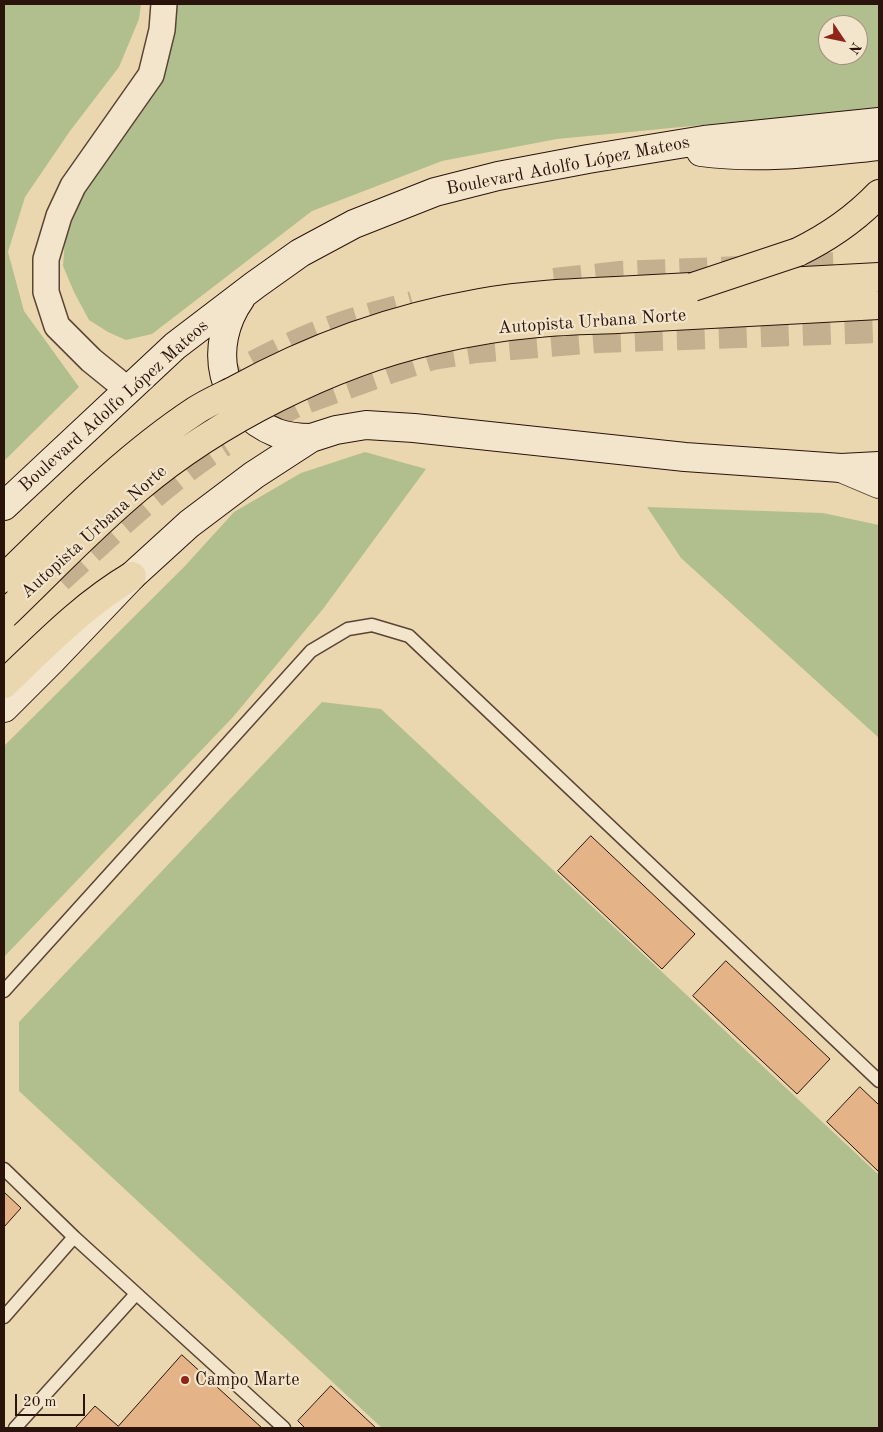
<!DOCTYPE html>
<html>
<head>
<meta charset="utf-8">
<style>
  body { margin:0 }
  #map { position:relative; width:883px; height:1432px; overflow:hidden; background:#ebd7af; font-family:"Old Standard TT",serif }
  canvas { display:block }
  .frame { position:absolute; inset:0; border:5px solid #29130b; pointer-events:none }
  .north { position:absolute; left:818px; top:15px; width:50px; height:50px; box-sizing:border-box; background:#f2e5cb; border:1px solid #a2917e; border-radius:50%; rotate:124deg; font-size:14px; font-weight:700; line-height:20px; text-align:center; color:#29130b }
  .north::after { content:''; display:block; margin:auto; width:18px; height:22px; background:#8f2418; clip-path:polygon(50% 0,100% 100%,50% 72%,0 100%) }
  .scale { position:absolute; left:15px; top:1394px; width:70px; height:22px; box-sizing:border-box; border:2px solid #29130b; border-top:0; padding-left:6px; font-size:15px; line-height:18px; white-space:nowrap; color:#29130b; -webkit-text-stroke:4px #f2e5cb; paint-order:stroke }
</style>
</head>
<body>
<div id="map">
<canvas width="883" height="1432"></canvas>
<div class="frame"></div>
<div class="north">N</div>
<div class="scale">20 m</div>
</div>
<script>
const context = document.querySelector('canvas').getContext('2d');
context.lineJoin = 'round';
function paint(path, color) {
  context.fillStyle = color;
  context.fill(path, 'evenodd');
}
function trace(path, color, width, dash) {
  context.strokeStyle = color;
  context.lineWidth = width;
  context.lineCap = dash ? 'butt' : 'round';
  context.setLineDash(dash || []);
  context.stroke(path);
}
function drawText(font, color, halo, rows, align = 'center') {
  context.font = font + ' "Old Standard TT",serif';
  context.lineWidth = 4.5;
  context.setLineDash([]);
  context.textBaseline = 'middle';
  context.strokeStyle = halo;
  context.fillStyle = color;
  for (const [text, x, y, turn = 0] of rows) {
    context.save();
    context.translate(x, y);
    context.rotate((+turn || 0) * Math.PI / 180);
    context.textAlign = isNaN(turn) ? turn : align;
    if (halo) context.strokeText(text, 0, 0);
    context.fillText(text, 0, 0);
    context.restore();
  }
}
paint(new Path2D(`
  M4 4H141L139 19 119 67 70 131 25 197 8 252 24 311 79 387 4 461Z
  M176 4H879V108L557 139 442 161 312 211 152 334 126 340 108 332 89 320 74 292 63 266 65 238 85 191 137 113ZM828 25H858V55H828Z
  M365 452 426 469 323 609 233 717 4 957V746L184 567 234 512 301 473Z
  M647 507 823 513 879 525V738L681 558Z
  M322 702 381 709 879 1175V1428H382L19 1091V1022Z`), '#b1bf8f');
const building = new Path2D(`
  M591 836 695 934 662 969 558 871Z
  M726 961 830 1059 797 1094 693 996Z
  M860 1087 879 1105V1172L827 1122Z
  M4 1192 21 1208 4 1227Z
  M182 1355 262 1428H75L95 1406 118 1426Z
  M331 1386 376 1428H305L298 1421Z`);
paint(building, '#e4b388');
trace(building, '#29130b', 1);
trace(new Path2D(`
  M554 282 620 275 840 266
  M217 384C249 367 280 350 314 336 346 323 379 314 413 305
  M269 417 297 403 389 370 433 356 476 349 598 339 879 329
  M59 579C112 531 163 482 223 443`), '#c4b08e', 28, [28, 14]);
const service = new Path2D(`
  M4 991 311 651 348 629 372 625 409 636 879 1081
  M4 1169 74 1237
  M4 1317 74 1237 284 1428
  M15 1428 136 1294`);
const minor = new Path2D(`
  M128 390 91 360 57 326 46 292V259L59 216 73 186 151 75 162 30 164 4`);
const tertiary = new Path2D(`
  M841 468 879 484`);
const secondary = new Path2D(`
  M701 152C761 160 820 152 879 146
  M241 298C207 346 219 410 277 433 288 437 299 438 311 438
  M4 506 175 346 255 285 300 253 354 224 435 192 498 176 588 159 704 140 879 122
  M4 708 52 660 132 576 189 524 254 475 311 438 336 430 366 425 414 428 685 457 841 468 879 466`);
const motorway = new Path2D(`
  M798 252C829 237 855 219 879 194
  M616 291 879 277
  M617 319 879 305
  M4 684C45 645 83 605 132 576`);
trace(service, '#5a4434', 15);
trace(minor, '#5a4434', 28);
trace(tertiary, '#5a4434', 30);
trace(secondary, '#29130b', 30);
trace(motorway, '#29130b', 30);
trace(service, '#f2e5cb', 12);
trace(minor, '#f2e5cb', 25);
trace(tertiary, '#f2e5cb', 28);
trace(secondary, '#f2e5cb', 28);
trace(motorway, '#ebd7af', 28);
const motorwayBridge = new Path2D(`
  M693 287 798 252
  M4 578C64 520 124 458 195 411 207 403 221 397 235 390 311 348 394 318 480 303 525 295 570 293 616 291
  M4 615C48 573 91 527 138 488 217 421 332 363 433 340 468 332 503 326 538 323 564 320 591 320 617 319`);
trace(motorwayBridge, '#29130b', 30, []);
trace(motorwayBridge, '#ebd7af', 28);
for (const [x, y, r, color] of [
  [185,1380,5,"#8f2418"]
]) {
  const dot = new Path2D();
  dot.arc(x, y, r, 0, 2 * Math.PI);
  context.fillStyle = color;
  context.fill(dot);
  trace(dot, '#f2e5cb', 2);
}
drawText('18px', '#29130b', '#f2e5cb', [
  ["Boulevard Adolfo López Mateos",568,166,-11],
  ["Autopista Urbana Norte",592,322,-4],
  ["Boulevard Adolfo López Mateos",114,406,-42],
  ["Autopista Urbana Norte",94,532,-42]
]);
drawText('18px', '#29130b', '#f2e5cb', [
  ["Campo Marte",195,1380]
], 'left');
</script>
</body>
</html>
